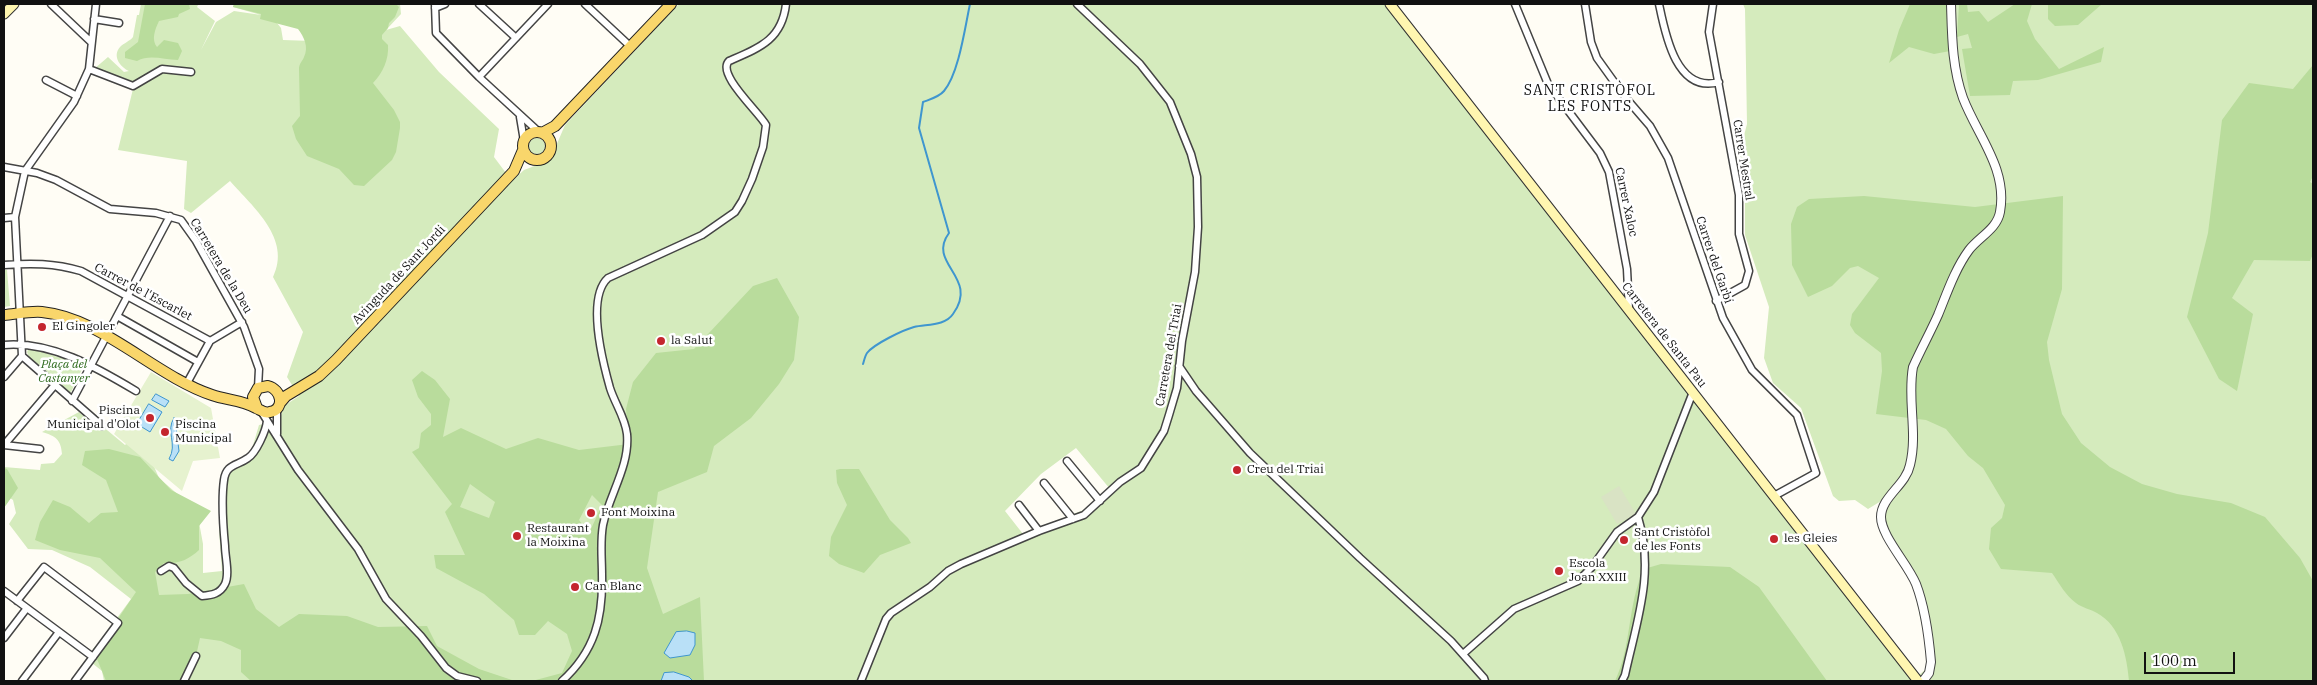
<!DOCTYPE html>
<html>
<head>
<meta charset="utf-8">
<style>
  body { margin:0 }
  #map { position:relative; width:2317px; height:685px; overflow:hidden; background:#fffdf5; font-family:"IBM Plex Serif",serif }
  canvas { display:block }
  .frame { position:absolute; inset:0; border:5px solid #111; pointer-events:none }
  .scale { position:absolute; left:2144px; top:652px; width:91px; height:22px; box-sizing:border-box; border:2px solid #111; border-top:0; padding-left:6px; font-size:15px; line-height:18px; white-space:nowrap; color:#111; -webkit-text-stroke:4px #fff; paint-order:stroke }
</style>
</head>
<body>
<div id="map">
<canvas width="2317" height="685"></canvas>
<div class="frame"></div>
<div class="scale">100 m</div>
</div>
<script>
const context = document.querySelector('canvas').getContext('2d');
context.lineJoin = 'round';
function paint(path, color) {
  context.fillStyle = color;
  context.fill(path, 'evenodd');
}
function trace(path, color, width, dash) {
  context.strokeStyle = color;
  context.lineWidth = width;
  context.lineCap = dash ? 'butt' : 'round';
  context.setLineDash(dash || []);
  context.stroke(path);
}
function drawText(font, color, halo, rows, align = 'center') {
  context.font = font + ' "IBM Plex Serif",serif';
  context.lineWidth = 5;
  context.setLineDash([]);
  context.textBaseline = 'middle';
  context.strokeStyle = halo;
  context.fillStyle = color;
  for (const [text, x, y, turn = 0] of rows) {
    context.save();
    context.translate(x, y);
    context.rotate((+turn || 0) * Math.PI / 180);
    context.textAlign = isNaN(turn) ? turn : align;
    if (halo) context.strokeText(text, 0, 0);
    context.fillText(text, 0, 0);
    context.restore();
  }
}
paint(new Path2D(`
  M141 4 198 5 197 7 215 21 201 50 216 22 234 11 261 15 233 7 234 4H400L401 14 386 30 400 26 439 72 499 129 494 157 512 181 524 170 550 160 565 125 679 4H1385L1912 681 1926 669 1928 654 1913 584 1880 524 1886 498 1868 509 1855 500 1839 501 1833 496 1801 408 1773 383 1764 358 1769 307 1745 235V197L1739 155 1747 124 1745 9 1743 4H2313V681H104L102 671 92 663 123 623 117 618 131 599 90 567 52 550 28 549 9 524 16 513 13 500 4 494V467L40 470 41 464 54 463 62 454C61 440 56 436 42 432L79 412 98 429 101 425 125 445 130 440 149 455 159 478 197 511 203 544V573L222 571 219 530 224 471 251 452 259 425 279 421 284 406 299 396 287 377 303 332 273 277C292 239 253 207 230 181L191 213 184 209 187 161 118 150 133 89 94 69 108 57 124 72 129 71C120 67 112 56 120 47 124 43 130 41 133 37L137 15H139ZM277 23 298 28 312 41 283 40 281 28ZM1076 448 1110 489 1086 509 1023 534 1005 511 1041 474Z
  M529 146a8 8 0 1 1 16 0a8 8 0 1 1-16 0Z
  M4 270H7L10 306 4 307Z
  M29 348 84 365 71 392H67L29 357 27 352Z`), '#d5ebbd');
paint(new Path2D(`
  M145 4H189L190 9 179 14 178 17 159 21C155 29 151 40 157 47L164 40 178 43 182 51 178 60C164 60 150 54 137 61L125 58V52L138 42Z
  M234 4H396L399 7 395 17 389 23 388 28 382 35V39L388 45C389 59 383 73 373 83L394 110 400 122V128L396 152 392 160 364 186 354 185 339 169 307 156 296 139 292 126 300 116 299 68C300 62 302 62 304 57 309 47 304 37 298 29L260 19 261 14 233 7Z
  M1910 4H1949L1950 51 1934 54 1909 47 1889 63 1899 30Z
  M1959 4H1967L1968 12 1979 11 1988 22 2015 4H2032L2027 21 2035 39 2059 69 2104 47 2101 62 2038 80 2013 81 2010 95 1970 96 1962 49 1972 48 1968 34 1957 37Z
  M2048 4H2102L2078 25 2055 26 2048 19Z
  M2313 65V176L2310 182 2313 184V254L2310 261 2254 260 2232 298 2253 314 2237 391 2219 379 2187 317 2208 233 2222 120 2249 83 2293 89Z
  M1864 196 1975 207 2063 196 2062 289 2047 342 2049 360 2062 414 2081 443 2110 467 2142 484 2177 494 2231 503 2265 517 2300 558 2313 581V681H2129C2127 657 2121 626 2097 613 2091 609 2082 608 2076 603 2066 596 2059 583 2052 573L2001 569 1989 549 1991 528 2002 518 2005 505 1983 468 1968 456 1946 429 1926 420 1876 414 1882 371 1881 353 1855 333 1850 325 1852 314 1879 278 1858 266 1850 268 1832 286 1808 297 1792 265 1791 224 1797 207 1809 199Z
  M777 278 799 317 794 360 779 384 751 418 714 446 707 472 658 492 647 568 663 614 700 597 704 681H693L689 677 664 673 661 681H532L562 673 572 651 567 634 548 621 535 635H519L514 620 484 594 436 568 434 555H465L445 512 452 504 412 452 419 448 421 433 431 425V414L418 397 412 380 422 371 435 380 450 399 443 437 461 428 506 449 538 438 579 450 629 444 626 409 633 382 656 353 694 349 753 286ZM470 484 495 502 489 518 460 507ZM592 495 602 505 590 531 586 529 579 520Z
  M109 449 140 457 171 490 211 511 199 526V550C188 560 179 564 164 563L155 572 159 595 188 594 244 584 256 609 279 627 299 614 347 616 378 627 427 626 437 646 479 669 515 681H251L241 672V650L221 641 200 638 196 656 185 681H106L93 649 107 635 136 592 100 558 60 550 35 540 40 522 53 500 70 507 89 523 101 513 118 512 106 480 82 465 85 451Z
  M4 468 7 469 18 488 4 508Z
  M840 469H859L890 520 908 538 911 543 880 555 864 573 839 564 829 556 831 537 847 505 837 483 836 470Z
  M1661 564 1730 567 1759 587 1827 681H1615C1632 646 1627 605 1644 569Z`), '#b9dc9c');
paint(new Path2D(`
  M1619 486 1636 514 1617 524 1601 497Z`), '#d9e3c4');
paint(new Path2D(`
  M151 372 211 408 220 458 193 461 182 491 114 434Z`), '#e6f2cf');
const water = new Path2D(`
  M156 394 169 401 165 407 152 400Z
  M149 404 162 412 150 432 137 424Z
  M174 418 179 421 176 427 179 451 173 461 169 459C178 444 165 431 174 418Z
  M687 631 695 633V645L690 655 670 658 664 653 676 632Z
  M674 672 689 677 693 681H661L664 673Z`);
paint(water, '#b9e0f7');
trace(water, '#3f96cf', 1);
trace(new Path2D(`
  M863 364C864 361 865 356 867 353 874 344 903 330 914 327 927 324 945 326 953 314 980 277 926 264 949 233L919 128 923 102C931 99 939 97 944 91 959 73 965 27 970 4`), '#3f96cf', 2);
const minor = new Path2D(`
  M51 4 91 42
  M96 4 89 69 74 102 25 171 15 217 22 356 102 426
  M435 4 436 33 479 77 540 133
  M479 4 516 38
  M585 4 631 47
  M1515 4 1548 84 1600 153 1609 172 1627 269 1629 309
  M1585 4 1591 42 1597 58 1625 97 1650 126 1668 158 1723 318 1752 370 1797 415 1816 473 1774 496
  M1659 4C1665 33 1676 94 1719 82
  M1713 4 1709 32 1739 195V234L1749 271 1745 285 1716 301
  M435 8 445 4
  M94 19 119 23
  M89 69 133 86 162 69 191 72
  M479 77 548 4
  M46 80 77 96
  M520 117 524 141
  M4 167 37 173 56 180 110 209 156 213 181 220 196 241 244 327 259 369 258 388
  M4 218 15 217
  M4 265C31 263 54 263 81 271L210 341
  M117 316 198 362
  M4 345C51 341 96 367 136 391
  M1179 366 1196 391 1250 453 1360 558 1451 641 1484 678 1485 681
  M4 377 22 356
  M187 383 210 341 242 322
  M72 401 170 216
  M277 408V434
  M261 411 298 470 358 549 386 599 421 636 446 668 457 676 477 681
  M4 445 54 386
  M4 445 40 449
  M1067 461 1100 501
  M1044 483 1073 519
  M1019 505 1039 531
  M161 571 169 566 174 568 186 583 202 596C212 595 220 594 225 584 230 574 225 557 225 546 223 525 221 501 224 480 226 464 237 466 248 458 256 453 266 431 267 421
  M4 591 93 657
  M17 601 44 567 118 623 75 681
  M4 638 27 608
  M1463 654 1514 609 1578 581 1592 567 1617 532 1638 517 1654 492 1693 392
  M22 681 59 632
  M184 681 196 656
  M562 681C595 651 603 618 602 575 602 558 600 542 603 525 609 495 630 466 627 434 625 417 615 404 610 388 603 363 586 298 608 278L702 235 735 212 742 201 752 179 763 147 766 125C759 112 716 74 729 61 759 48 782 40 786 4
  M861 681 886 619 891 613 930 587 948 571 961 564 1039 531 1084 515 1120 482 1141 468 1164 431 1169 415 1177 388 1182 341 1195 272 1198 227 1197 177 1191 154 1170 102 1140 64 1077 4
  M1622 681 1625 675C1637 620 1655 573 1638 517`);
const tertiary = new Path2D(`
  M1923 681 1929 673 1931 662C1929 638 1924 605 1916 584 1908 564 1881 536 1881 517 1881 497 1906 485 1910 465 1918 433 1907 399 1913 367 1921 349 1930 333 1938 315 1947 293 1955 269 1969 250 1979 237 1997 229 2000 212 2008 169 1977 135 1963 98 1952 67 1952 36 1951 4`);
const secondary = new Path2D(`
  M1390 4 1918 681
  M4 14 14 4`);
const primary = new Path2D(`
  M523 146a14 14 0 1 1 28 0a14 14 0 1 1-28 0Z
  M542 133 555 126 671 4
  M4 315C16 314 30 311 42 312 102 318 155 376 212 395 226 400 242 400 256 408 261 410 264 414 270 412 286 409 281 389 268 386L258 388 253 397 257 408
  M280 403 286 396 319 376 336 360 514 171 523 150`);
trace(minor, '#444', 9);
trace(tertiary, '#444', 10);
trace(secondary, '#333', 11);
trace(primary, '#222', 12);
trace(minor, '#fff', 6);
trace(tertiary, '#fff', 8);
trace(secondary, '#fff6b0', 9);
trace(primary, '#f9d66b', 10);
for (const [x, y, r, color] of [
  [42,327,5,"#c4262e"],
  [661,341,5,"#c4262e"],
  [150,418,5,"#c4262e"],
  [165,432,5,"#c4262e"],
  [1237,470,5,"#c4262e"],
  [591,513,5,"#c4262e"],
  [517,536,5,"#c4262e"],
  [1774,539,5,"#c4262e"],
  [1624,540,5,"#c4262e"],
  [1559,571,5,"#c4262e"],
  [575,587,5,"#c4262e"]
]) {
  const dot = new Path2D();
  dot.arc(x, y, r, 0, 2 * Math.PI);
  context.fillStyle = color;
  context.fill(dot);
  trace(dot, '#fff', 2);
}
drawText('12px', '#111', '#fff', [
  ["Carrer Mestral",1743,160,81],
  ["Carrer Xaloc",1626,202,78],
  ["Carrer del Garbí",1714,260,71],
  ["Carretera de la Deu",221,266,59],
  ["Avinguda de Sant Jordi",399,275,-47],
  ["Carrer de l'Escarlet",143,292,28],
  ["Carretera de Santa Pau",1664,335,52],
  ["Carretera del Triai",1169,355,-80]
]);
drawText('12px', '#111', '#fff', [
  ["El Gingoler",52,327],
  ["la Salut",671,341],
  ["Piscina",140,411,"right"],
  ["Municipal d'Olot",140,425,"right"],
  ["Piscina",175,425],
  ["Municipal",175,439],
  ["Creu del Triai",1247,470],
  ["Font Moixina",601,513],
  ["Restaurant",527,529],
  ["la Moixina",527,543],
  ["Sant Cristòfol",1634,533],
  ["de les Fonts",1634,547],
  ["les Gleies",1784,539],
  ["Escola",1569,564],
  ["Joan XXIII",1569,578],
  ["Can Blanc",585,587]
], 'left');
drawText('italic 12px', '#2f6b1f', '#fff', [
  ["Plaça del",64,365],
  ["Castanyer",64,379]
]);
context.letterSpacing = '1px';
drawText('14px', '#111', '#fff', [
  ["SANT CRISTÒFOL",1590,91],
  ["LES FONTS",1590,107]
]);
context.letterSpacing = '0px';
</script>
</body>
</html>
